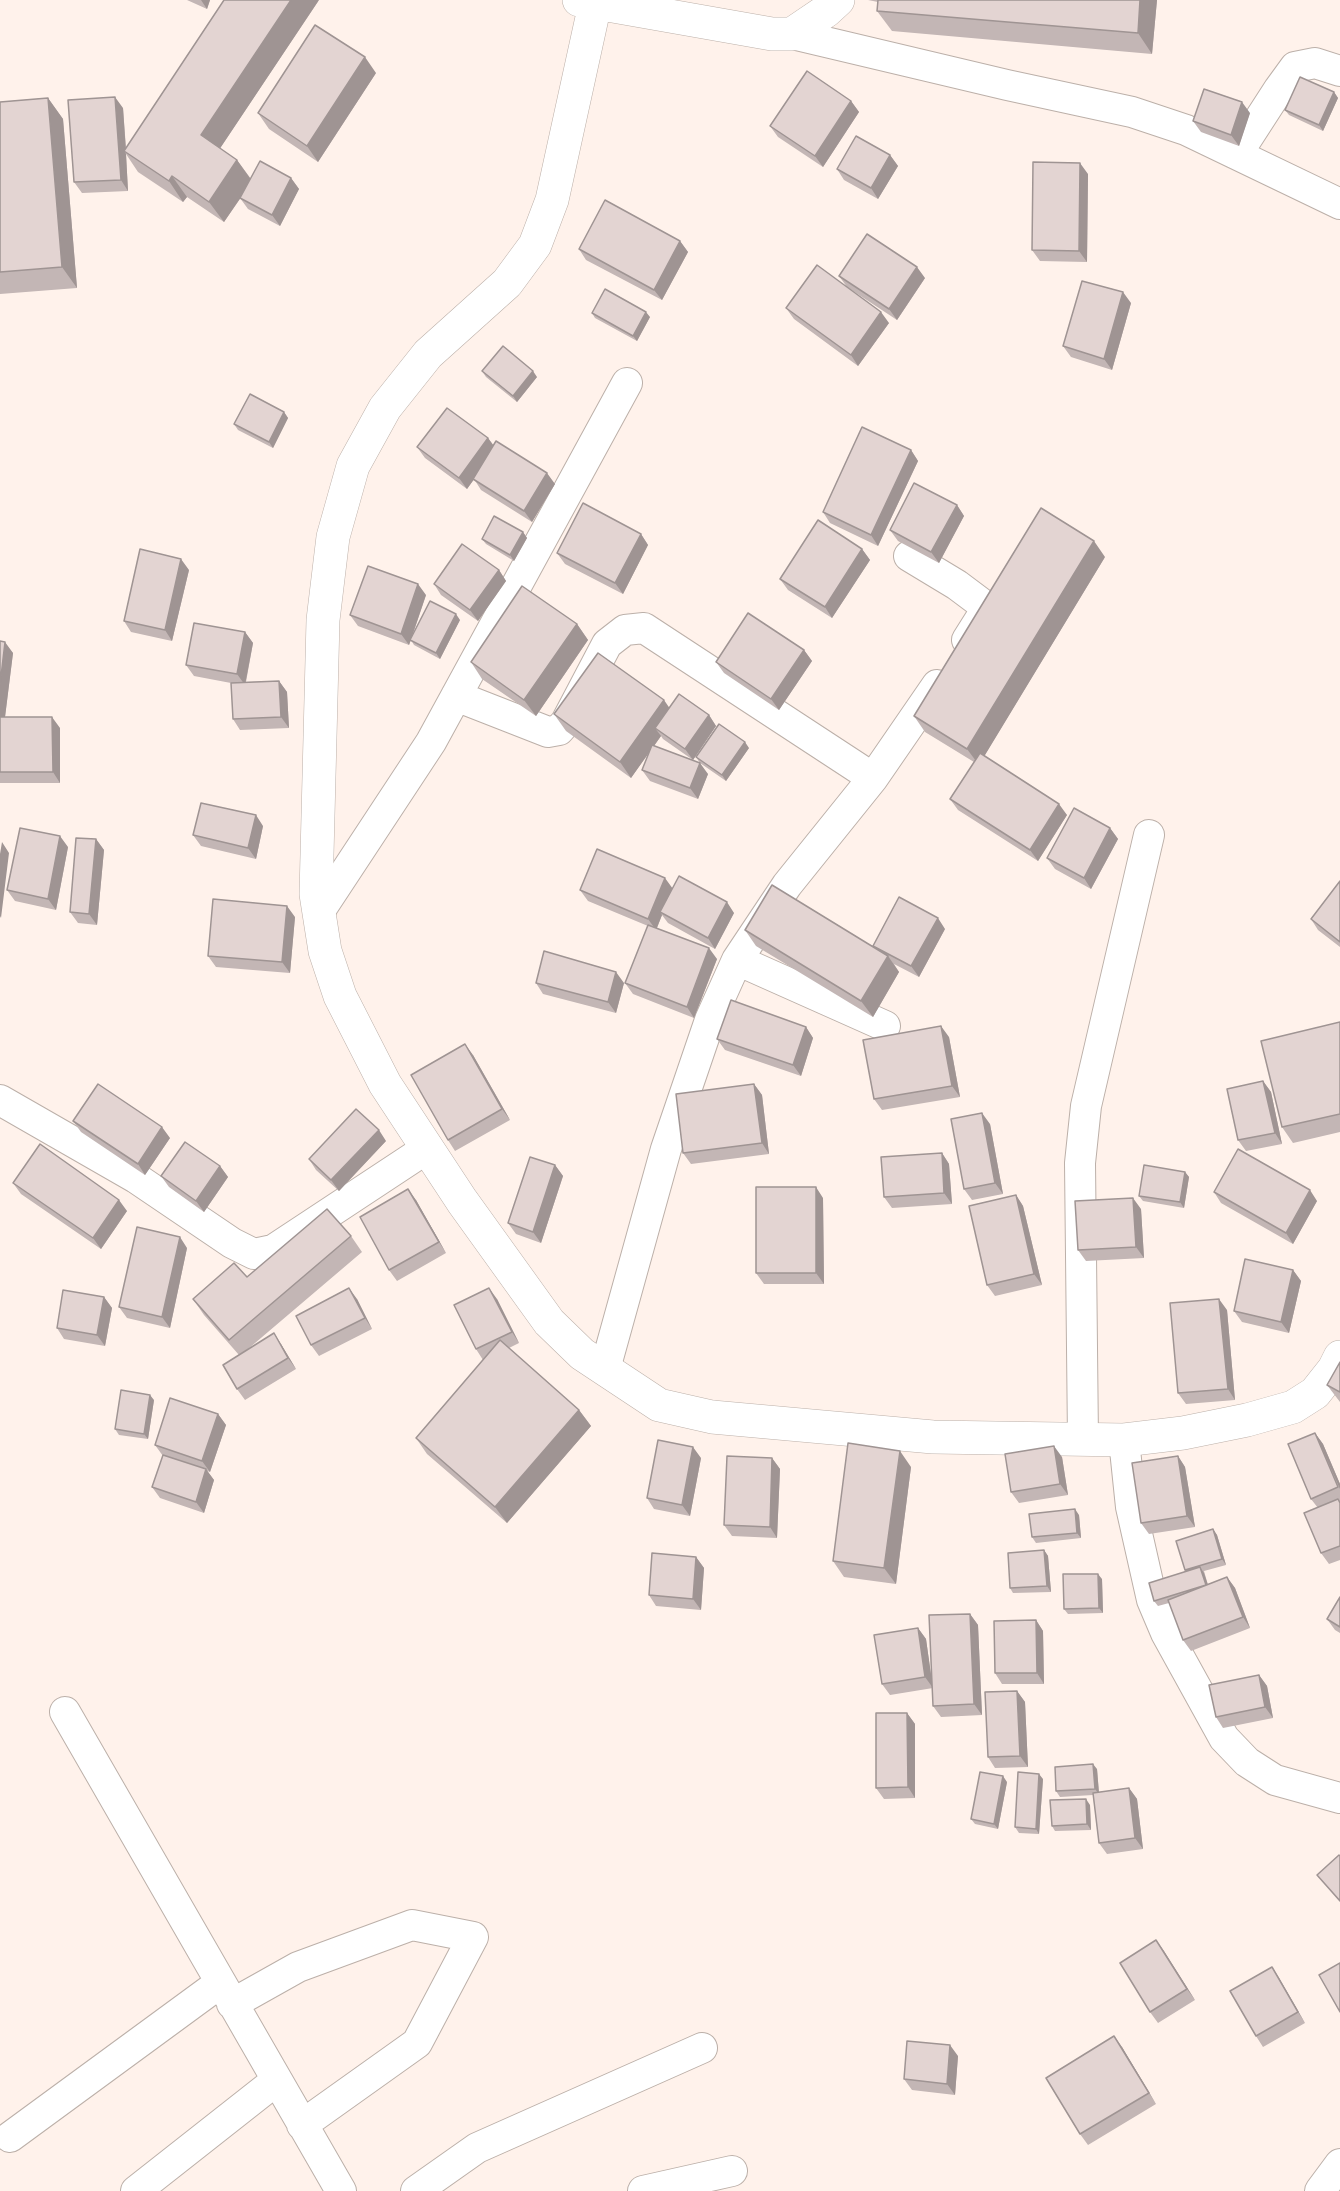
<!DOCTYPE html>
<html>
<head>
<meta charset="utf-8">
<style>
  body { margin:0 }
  canvas { display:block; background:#fff2eb }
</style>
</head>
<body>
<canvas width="1340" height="2191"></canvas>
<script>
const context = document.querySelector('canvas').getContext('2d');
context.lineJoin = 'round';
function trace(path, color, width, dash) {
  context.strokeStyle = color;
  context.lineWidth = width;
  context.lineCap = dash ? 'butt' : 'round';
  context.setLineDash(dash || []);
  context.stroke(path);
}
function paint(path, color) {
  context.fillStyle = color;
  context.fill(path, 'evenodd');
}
const minor = new Path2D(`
  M792 34 1007 85 1132 112 1186 130 1340 204
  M1237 154 1279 89 1295 67 1315 63 1340 71
  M909 556 957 585 981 603 984 613 967 640
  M456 696 548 732 559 730 566 722 607 644 625 630 644 628 873 778
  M319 912 431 742 627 383
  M737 960 885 1026
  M0 1100 136 1178 232 1243 254 1254 273 1250 426 1149
  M605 1369 666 1149 710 1020 737 960 787 885 873 778 937 685
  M1083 1440 1080 1163 1086 1106 1149 835
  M1124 1440 1131 1507 1152 1600 1166 1633 1224 1738 1247 1762 1275 1780 1340 1798
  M65 1712 341 2191
  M232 2004 298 1967 412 1925 473 1937 417 2043 302 2125
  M10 2137 220 1983
  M136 2191 277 2080
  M416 2191 477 2148 702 2048
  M643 2191 732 2171
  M1320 2191 1340 2164`);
const tertiary = new Path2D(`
  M579 0 772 34H792L826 11 838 0
  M595 4 552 200 535 245 507 283 428 354 385 408 353 466 333 537 323 620 316 894 325 951 340 996 385 1084 462 1201 549 1322 582 1354 659 1405 712 1417 933 1437 1124 1440 1183 1433 1247 1420 1293 1407 1315 1393 1334 1369 1340 1357`);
trace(minor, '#bcb0a9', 32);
trace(tertiary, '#bcb0a9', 34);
trace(minor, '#fff', 30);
trace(tertiary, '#fff', 33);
paint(new Path2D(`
  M187 0H210L207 9Z
  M319 0 220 148 237 160 251 179 291 178 299 189 280 226 248 209 240 198 242 196 224 222 187 197 183 202 138 172 126 154 128 191 82 193 74 182 123 108 126 148Z
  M868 0H1157L1152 54 892 31 877 11 878 2Z
  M376 73 318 162 269 129 258 113Z
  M1334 92 1338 98 1323 131 1289 115 1285 110Z
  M48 98 63 119 77 288 0 294V102Z
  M851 101 859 112 823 167 778 137 770 126Z
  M1250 113 1239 146 1201 132 1193 121Z
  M890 155 898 166 878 199 844 180 837 169Z
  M1088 174 1087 262 1040 261 1032 250Z
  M680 241 688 252 662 300 586 260 579 249Z
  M839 276 925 278 897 320 847 287Z
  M1131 303 1112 370 1071 357 1063 346Z
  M786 308 889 323 858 366 794 319Z
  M592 313 650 317 637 341 595 318Z
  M482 371 537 377 517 402 486 377Z
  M284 412 288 418 273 448 238 430 234 424Z
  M488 438 494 446 555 484 532 522 481 490 474 479 467 489 425 458 417 447Z
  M911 450 918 461 878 546 830 523 823 512Z
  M957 505 964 516 939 563 898 541 890 530Z
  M523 532 527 538 514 561 486 544 482 539Z
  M641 534 648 545 623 594 565 564 557 553Z
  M862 549 870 560 832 618 788 590 780 579Z
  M1105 557 984 756 1067 815 1038 861 958 810 950 799 974 762 925 732 914 716Z
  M189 570 172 641 131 632 124 621Z
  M499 570 506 581 478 621 441 595 434 584Z
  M426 595 412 637 460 620 440 659 414 645 411 640 409 645 358 626 350 615Z
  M577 624 588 640 536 716 482 679 471 662Z
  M245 632 253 643 246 682 279 681 287 692 289 728 240 730 233 719 231 683 194 676 186 665Z
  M0 641 13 653 5 717 60 728V783H0Z
  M804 650 812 661 779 710 724 673 716 662Z
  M669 708 709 715 716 726 693 760 663 739 661 736 654 746 708 774 698 799 650 781 642 770 649 752 631 778 566 731 554 714Z
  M749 748 726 781 700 763 696 757Z
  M263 826 256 859 201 846 193 835Z
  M1110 828 1118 839 1091 889 1055 869 1047 858Z
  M96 839 104 850 97 925 78 923 70 912Z
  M68 847 56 910 15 901 7 890Z
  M1340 881V947L1318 930 1311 919Z
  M673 888 734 913 715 949 668 923 662 915 657 928 717 959 694 1018 633 994 625 983 648 926 588 901 580 890Z
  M295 917 290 973 216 967 208 956Z
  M945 929 919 977 894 964 899 972 873 1017 756 946 745 930 875 948 873 946Z
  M536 983H624L616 1013 543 994Z
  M1340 1022V1132L1293 1143 1282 1127Z
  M806 1027 813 1038 801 1076 725 1050 717 1039Z
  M949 1037 960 1097 882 1110 874 1099Z
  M473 1055 510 1120 455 1151 448 1140Z
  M1263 1081 1271 1092 1282 1144 1246 1151 1238 1140Z
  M754 1084 762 1095 769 1154 691 1164 683 1153Z
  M73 1121 170 1138 145 1175 81 1132Z
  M990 1124 1003 1194 972 1200 964 1189Z
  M386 1141 339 1191 316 1170 309 1159Z
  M942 1153 949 1164 952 1204 892 1208 884 1197Z
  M555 1165 563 1176 541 1243 516 1234 508 1223Z
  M220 1166 228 1177 204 1212 169 1187 161 1176Z
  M1185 1172 1189 1177 1184 1208 1143 1201 1139 1196Z
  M13 1183 127 1211 101 1249 21 1194Z
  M1214 1192 1317 1201 1293 1244 1221 1203Z
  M1016 1195 1023 1206 1042 1285 995 1296 987 1285Z
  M823 1198 824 1284H764L756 1273Z
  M416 1200 446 1253 397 1281 389 1270Z
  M1141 1209 1144 1258 1086 1261 1078 1250Z
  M351 1236 362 1252 248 1349 281 1344 296 1369 245 1400 237 1389 239 1355 204 1315 193 1299Z
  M187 1248 170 1328 127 1318 119 1307Z
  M1293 1270 1301 1281 1289 1333 1242 1322 1234 1311Z
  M104 1297 112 1308 105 1346 64 1339 57 1328Z
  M357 1299 372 1329 319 1356 311 1345Z
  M497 1299 519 1343 509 1348 579 1410 591 1426 507 1523 427 1454 416 1438 483 1360 476 1349Z
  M1227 1310 1235 1400 1186 1404 1178 1393Z
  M1340 1362V1402L1327 1385Z
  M154 1400 148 1439 119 1435 115 1429Z
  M218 1414 226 1425 210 1472 207 1471 214 1480 204 1513 160 1498 152 1487 163 1456 155 1445Z
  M1315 1433 1323 1444 1340 1484V1560L1329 1564 1321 1553 1318 1508 1311 1499Z
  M1178 1456 1185 1467 1195 1527 1149 1534 1141 1523Z
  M1062 1457 1068 1495 1019 1503 1011 1492Z
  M701 1458 690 1516 654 1509 647 1498Z
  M772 1458 780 1469 777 1538 732 1536 724 1525Z
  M911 1467 896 1584 844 1577 833 1561Z
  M1079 1515 1081 1538 1036 1543 1032 1537Z
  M1213 1529 1217 1535 1226 1565 1204 1571 1208 1585 1227 1577 1235 1588 1250 1628 1191 1651 1183 1640 1169 1603 1158 1606 1154 1601 1186 1571 1185 1570Z
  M1044 1550 1048 1556 1051 1592 1013 1593 1010 1588Z
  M696 1557 704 1568 701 1610 656 1606 649 1595Z
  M1102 1579 1103 1613 1068 1614 1064 1609Z
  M1340 1597V1633L1335 1630 1327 1619Z
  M970 1614 978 1625 982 1715 941 1717 933 1706V1688L890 1695 882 1684 918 1628 926 1639 932 1683Z
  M1036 1620 1043 1631 1044 1684H1002L995 1673Z
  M1259 1675 1267 1686 1273 1718 1223 1728 1216 1717Z
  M1017 1691 1025 1702 1028 1767 995 1768 988 1757Z
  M907 1713 915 1724V1798L884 1799 876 1788Z
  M1097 1769 1099 1792 1129 1788 1137 1799 1143 1849 1107 1854 1099 1843 1093 1795 1060 1797 1056 1791Z
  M1043 1779 1039 1834 1019 1833 1015 1827Z
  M1007 1782 998 1829 975 1824 971 1819Z
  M1090 1805 1091 1830 1055 1831 1052 1826Z
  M1156 1940 1195 2000 1158 2023 1150 2012Z
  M1272 1967 1279 1978 1305 2023 1263 2047 1256 2036Z
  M1122 2047 1156 2104 1088 2145 1080 2134Z
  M958 2056 955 2095 912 2090 904 2079Z`), '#c3b6b5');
paint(new Path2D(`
  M201 0H210L207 9Z
  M291 0H319L215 156 201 135Z
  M1140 0H1157L1152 54 1138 33Z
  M365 57 376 73 318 162 307 146Z
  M1334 92 1338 98 1323 131 1319 125Z
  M115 97 123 108 126 152 124 151 126 154 128 191 121 180Z
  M48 98 63 119 77 288 62 267Z
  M851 101 859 112 823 167 815 156Z
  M1242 102 1250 113 1239 146 1231 135Z
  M890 155 898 166 878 199 871 188Z
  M237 160 252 181 224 222 209 202Z
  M1080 163 1088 174 1087 262 1079 251Z
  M172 176 187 197 183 202 169 181Z
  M291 178 299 189 280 226 272 215Z
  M680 241 688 252 662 300 654 290Z
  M917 267 925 278 897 320 889 309Z
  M1123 292 1131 303 1112 370 1104 359Z
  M646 312 650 317 637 341 633 336Z
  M881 312 889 323 858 366 851 355Z
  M533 371 537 377 517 402 513 396Z
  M284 412 288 418 273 448 269 442Z
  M488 438 496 449 467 489 459 478Z
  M911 450 918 461 878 546 871 535Z
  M547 473 555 484 532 522 524 511Z
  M957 505 964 516 939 563 931 552Z
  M523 532 527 538 514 561 510 555Z
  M641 534 648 545 623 594 615 583Z
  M1094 541 1105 557 979 765 967 749Z
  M862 549 870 560 832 618 825 607Z
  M181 559 189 570 172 641 165 630Z
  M499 570 506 581 478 621 470 610Z
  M418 584 426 595 409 645 401 634Z
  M456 614 460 620 440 659 436 653Z
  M577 624 588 640 536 716 524 700Z
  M245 632 253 643 245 685 237 674Z
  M5 642 13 653 4 725 0 719V685Z
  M804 650 812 661 779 710 771 699Z
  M279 681 287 692 289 728 281 717Z
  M664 700 675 716 655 728 661 736 631 778 620 762Z
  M709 715 716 726 693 760 685 749Z
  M52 717 60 728V783L53 772Z
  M745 742 749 748 726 781 722 775Z
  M700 763 708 774 698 799 690 788Z
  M1059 804 1067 815 1038 861 1030 850Z
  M256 815 263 826 256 859 248 848Z
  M1110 828 1118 839 1091 889 1084 878Z
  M60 836 68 847 56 910 48 899Z
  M96 839 104 850 97 925 89 914Z
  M2 842 9 853 1 918 0 916V854Z
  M665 878 673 889 660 912 662 915 656 930 648 919Z
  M727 902 734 913 715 949 708 938Z
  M287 906 295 917 290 973 282 962Z
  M938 918 945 929 919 977 911 966Z
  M709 948 717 959 694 1018 687 1007Z
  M888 956 899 972 873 1017 861 1001Z
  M616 972 624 983 616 1013 608 1002Z
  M941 1026 949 1037 960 1097 952 1086Z
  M806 1027 813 1038 801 1076 793 1065Z
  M465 1044 473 1055 510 1120 502 1109Z
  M1263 1081 1271 1092 1282 1144 1275 1133Z
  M754 1084 762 1095 769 1154 762 1143Z
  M982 1113 990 1124 1003 1194 995 1183Z
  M162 1127 170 1138 145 1175 138 1164Z
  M379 1130 386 1141 339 1191 331 1180Z
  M942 1153 949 1164 952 1204 944 1193Z
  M555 1165 563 1176 541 1243 533 1232Z
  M220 1166 228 1177 204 1212 196 1201Z
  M1185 1172 1189 1177 1184 1208 1180 1202Z
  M816 1187 823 1198 824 1284 816 1273Z
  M408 1189 416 1200 446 1253 439 1242Z
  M1310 1190 1317 1201 1293 1244 1286 1233Z
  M1016 1195 1023 1206 1042 1285 1034 1274Z
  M1133 1198 1141 1209 1144 1258 1136 1247Z
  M119 1200 127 1211 101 1249 93 1238Z
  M180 1237 187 1248 170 1328 162 1317Z
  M1293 1270 1301 1281 1289 1333 1281 1322Z
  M349 1288 357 1299 372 1329 365 1318Z
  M489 1288 497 1299 519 1343 512 1332Z
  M104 1297 112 1308 105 1346 97 1335Z
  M1219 1299 1227 1310 1235 1400 1228 1389Z
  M274 1333 281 1344 296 1369 288 1358Z
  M150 1395 154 1400 148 1439 144 1434Z
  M579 1410 591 1426 507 1523 495 1507Z
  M218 1414 226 1425 210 1472 202 1461Z
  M1315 1433 1323 1444 1340 1484V1489Z
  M1054 1446 1062 1457 1068 1495 1060 1484Z
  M693 1447 701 1458 690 1516 682 1505Z
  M900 1451 911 1467 896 1584 884 1568Z
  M1178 1456 1185 1467 1195 1527 1187 1516Z
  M772 1458 780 1469 777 1538 770 1527Z
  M206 1469 214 1480 204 1513 196 1502Z
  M1075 1509 1079 1515 1081 1538 1077 1533Z
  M1213 1529 1217 1535 1226 1565 1222 1559Z
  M1044 1550 1048 1556 1051 1592 1047 1586Z
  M696 1557 704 1568 701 1610 693 1599Z
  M1200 1567 1204 1573 1210 1591 1206 1585Z
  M1098 1574 1102 1579 1103 1613 1099 1608Z
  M1227 1577 1235 1588 1250 1628 1243 1617Z
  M970 1614 978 1625 982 1715 974 1704Z
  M1036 1620 1043 1631 1044 1684 1037 1673Z
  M918 1628 926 1639 933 1688 925 1677Z
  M1259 1675 1267 1686 1273 1718 1265 1707Z
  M1017 1691 1025 1702 1028 1767 1020 1756Z
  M907 1713 915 1724V1798L908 1787Z
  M1093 1764 1097 1769 1099 1794 1095 1789Z
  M1039 1774 1043 1779 1039 1834 1036 1829Z
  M1003 1776 1007 1782 998 1829 994 1824Z
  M1129 1788 1137 1799 1143 1849 1135 1838Z
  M1086 1799 1090 1805 1091 1830 1087 1824Z
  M1156 1940 1164 1951 1195 2000 1187 1989Z
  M1272 1967 1279 1978 1305 2023 1298 2012Z
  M1114 2036 1122 2047 1156 2104 1149 2093Z
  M950 2045 958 2056 955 2095 947 2084Z`), '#9f9493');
const building = new Path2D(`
  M224 0H291L201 135 237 160 209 202 172 176 169 181 124 151Z
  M878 0H1140L1138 33 877 11Z
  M315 25 365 57 307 146 258 113Z
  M807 71 851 101 815 156 770 126Z
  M1300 77 1334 92 1319 125 1285 110Z
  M1204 89 1242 102 1231 135 1193 121Z
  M115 97 121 180 74 182 68 100Z
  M48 98 62 267 0 272V102Z
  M856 136 890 155 871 188 837 169Z
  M260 161 291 178 272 215 240 198Z
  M1033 162 1080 163 1079 251 1032 250Z
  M605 200 680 241 654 290 579 249Z
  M867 234 917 267 889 309 839 276Z
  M817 265 881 312 851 355 786 308Z
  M1082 281 1123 292 1104 359 1063 346Z
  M605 289 646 312 633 336 592 313Z
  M503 346 533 371 513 396 482 371Z
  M250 394 284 412 269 442 234 424Z
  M447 408 488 438 459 478 417 447Z
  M862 427 911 450 871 535 823 512Z
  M496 441 547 473 524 511 473 479Z
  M914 483 957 505 931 552 890 530Z
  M583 503 641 534 615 583 557 553Z
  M1041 508 1094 541 967 749 914 716Z
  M494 516 523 532 510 555 482 539Z
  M818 520 862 549 825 607 780 579Z
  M462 544 499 570 470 610 434 584Z
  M140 549 181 559 165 630 124 621Z
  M368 566 418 584 401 634 350 615Z
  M522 586 577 624 524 700 471 662Z
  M430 601 456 614 436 653 410 640Z
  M748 613 804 650 771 699 716 662Z
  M194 623 245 632 237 674 186 665Z
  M0 641 5 642 0 685Z
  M598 653 664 700 620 762 554 714Z
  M279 681 281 717 233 719 231 683Z
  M679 694 709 715 685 749 655 728Z
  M0 717H52L53 772H0Z
  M719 724 745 742 722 775 696 757Z
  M652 745 700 763 690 788 642 770Z
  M980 753 1059 804 1030 850 950 799Z
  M201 803 256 815 248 848 193 835Z
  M1074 808 1110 828 1084 878 1047 858Z
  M20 828 60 836 48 899 7 890Z
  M76 838 96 839 89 914 70 912Z
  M597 849 665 878 648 919 580 890Z
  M679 876 727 902 708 938 660 912Z
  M1340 881V942L1311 919Z
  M772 885 888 956 861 1001 745 930Z
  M899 897 938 918 911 966 873 946Z
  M213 899 287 906 282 962 208 956Z
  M648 925 709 948 687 1007 625 983Z
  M544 951 616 972 608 1002 536 983Z
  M731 1000 806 1027 793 1065 717 1039Z
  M1340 1022V1114L1282 1127 1261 1041Z
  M941 1026 952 1086 874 1099 863 1040Z
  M465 1044 502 1109 448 1140 411 1075Z
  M1263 1081 1275 1133 1238 1140 1227 1089Z
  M98 1084 162 1127 138 1164 73 1121Z
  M754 1084 762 1143 683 1153 676 1094Z
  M356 1109 379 1130 331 1180 309 1159Z
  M982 1113 995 1183 964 1189 951 1119Z
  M185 1142 220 1166 196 1201 161 1176Z
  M40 1144 119 1200 93 1238 13 1183Z
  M1238 1149 1310 1190 1286 1233 1214 1192Z
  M942 1153 944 1193 884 1197 881 1157Z
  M530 1157 555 1165 533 1232 508 1223Z
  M1144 1165 1185 1172 1180 1202 1139 1196Z
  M756 1187H816V1273H756Z
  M408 1189 439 1242 389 1270 360 1217Z
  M1016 1195 1034 1274 987 1285 969 1206Z
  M1133 1198 1136 1247 1078 1250 1075 1201Z
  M327 1209 351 1236 229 1340 193 1299 234 1263 247 1277Z
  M137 1227 180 1237 162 1317 119 1307Z
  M1245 1259 1293 1270 1281 1322 1234 1311Z
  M349 1288 365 1318 311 1345 296 1316Z
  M489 1288 512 1332 476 1349 454 1305Z
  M63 1290 104 1297 97 1335 57 1328Z
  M1219 1299 1228 1389 1178 1393 1170 1303Z
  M274 1333 288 1358 237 1389 223 1365Z
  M500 1340 579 1410 495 1507 416 1438Z
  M1340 1362V1392L1327 1385Z
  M121 1390 150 1395 144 1434 115 1429Z
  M170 1398 218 1414 202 1461 155 1445Z
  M1315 1433 1338 1487 1311 1499 1288 1444Z
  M658 1440 693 1447 682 1505 647 1498Z
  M848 1443 900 1451 884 1568 833 1561Z
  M1054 1446 1060 1484 1011 1492 1005 1454Z
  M163 1455 206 1469 196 1502 152 1487Z
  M727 1456 772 1458 770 1527 724 1525Z
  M1178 1456 1187 1516 1141 1523 1132 1463Z
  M1338 1499 1340 1503V1546L1321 1553 1304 1513Z
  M1075 1509 1077 1533 1032 1537 1029 1514Z
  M1213 1529 1222 1559 1185 1570 1176 1541Z
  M1044 1550 1047 1586 1010 1588 1008 1553Z
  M652 1553 696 1557 693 1599 649 1595Z
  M1200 1567 1206 1585 1154 1601 1149 1583Z
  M1063 1574H1098L1099 1608 1064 1609Z
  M1227 1577 1243 1617 1183 1640 1168 1600Z
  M1340 1597V1627L1327 1619Z
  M970 1614 974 1704 933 1706 929 1615Z
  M1036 1620 1037 1673H995L994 1621Z
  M918 1628 925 1677 882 1684 874 1635Z
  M1259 1675 1265 1707 1216 1717 1209 1685Z
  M1017 1691 1020 1756 988 1757 985 1692Z
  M876 1713H907L908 1787 876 1788Z
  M1093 1764 1095 1789 1056 1791 1055 1767Z
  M980 1772 1003 1776 994 1824 971 1819Z
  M1018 1772 1039 1774 1036 1829 1015 1827Z
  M1129 1788 1135 1838 1099 1843 1093 1793Z
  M1086 1799 1087 1824 1052 1826 1050 1800Z
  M1339 1855 1340 1856V1901L1317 1875Z
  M1156 1940 1187 1989 1150 2012 1120 1963Z
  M1340 1963V2012L1319 1975Z
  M1272 1967 1298 2012 1256 2036 1230 1991Z
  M1114 2036 1149 2093 1080 2134 1046 2078Z
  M907 2041 950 2045 947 2084 904 2079Z`);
paint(building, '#e3d4d2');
trace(building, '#9f9493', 1.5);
</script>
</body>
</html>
